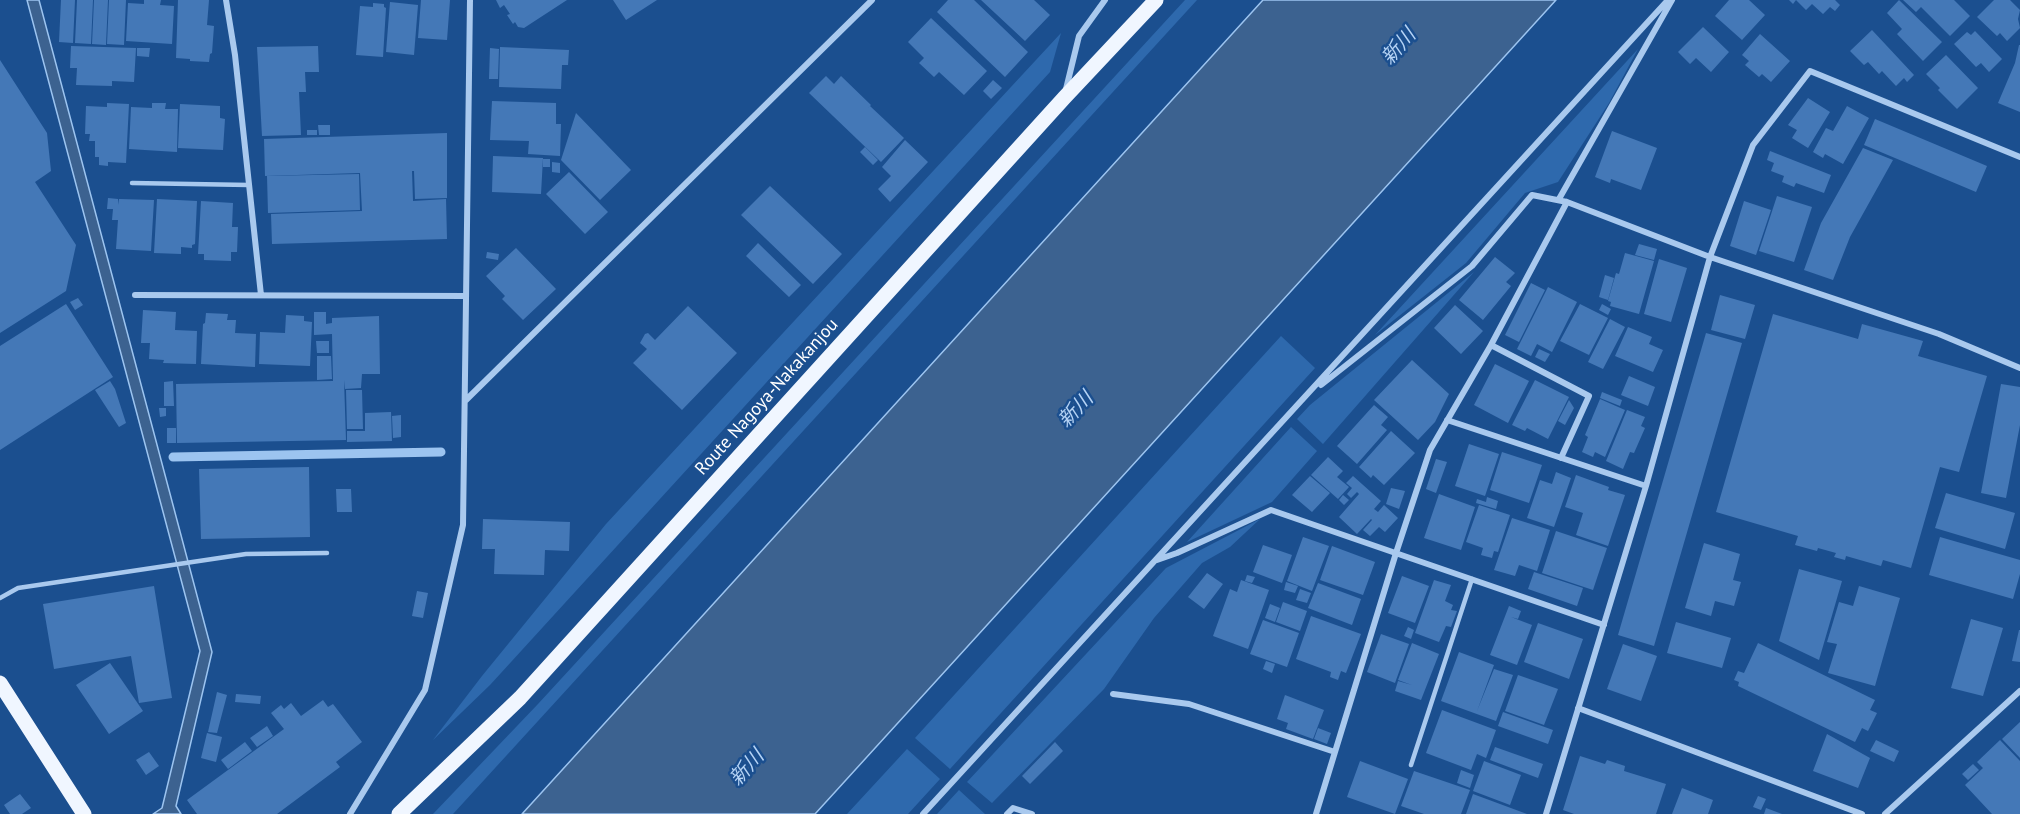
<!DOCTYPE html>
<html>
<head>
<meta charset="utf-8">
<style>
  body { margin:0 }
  canvas { display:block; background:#1b4f8f }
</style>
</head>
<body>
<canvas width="2020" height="814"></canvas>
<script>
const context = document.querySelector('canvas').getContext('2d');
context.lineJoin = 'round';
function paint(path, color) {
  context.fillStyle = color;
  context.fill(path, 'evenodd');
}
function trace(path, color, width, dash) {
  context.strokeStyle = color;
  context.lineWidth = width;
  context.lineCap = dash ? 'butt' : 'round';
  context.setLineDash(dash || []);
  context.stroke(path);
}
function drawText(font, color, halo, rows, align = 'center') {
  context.font = font + ' "PT Sans","Noto Sans JP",sans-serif';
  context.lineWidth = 5;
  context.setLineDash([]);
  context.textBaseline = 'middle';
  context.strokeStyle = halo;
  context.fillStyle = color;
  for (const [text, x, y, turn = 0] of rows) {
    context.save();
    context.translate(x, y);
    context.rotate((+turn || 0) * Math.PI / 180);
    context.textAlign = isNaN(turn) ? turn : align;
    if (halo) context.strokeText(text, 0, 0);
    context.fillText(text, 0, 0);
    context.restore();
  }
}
paint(new Path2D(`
  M1185 0H1197L453 814H433L538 704Z
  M1061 33 1050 72 490 685 433 740 482 676 606 524Z
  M1638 49 1609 103 1558 182 1525 193 1466 263 1375 335Z
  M1474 272 1323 444 1297 419 1310 405Z
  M1281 336 1315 368 950 769 915 738Z
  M1291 427 1317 451 1272 502 1187 542Z
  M1260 519 1230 547 1202 563 1154 618 1104 689 992 803 967 782 1166 568Z
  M907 749 940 779 908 814H847Z
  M959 790 985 814H937Z`), '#2e69ad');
const water = new Path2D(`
  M27 0H39L212 652 176 806 181 814H153L162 808 200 651Z
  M1263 0H1556L815 814H522Z`);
paint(water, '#3c6290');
trace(water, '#9cc4f0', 1.5);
trace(new Path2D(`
  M173 457 441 452`), '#9cc4f0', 9);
paint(new Path2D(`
  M61 0H75L73 43 59 42Z
  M77 0H93L91 44 75 43Z
  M94 0H108L106 45 92 44Z
  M109 0H126L124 45 107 44Z
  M144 0H161L160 5 174 6 172 44 126 41 128 3 144 4Z
  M178 0H209L207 25 214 26 212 53 210 54 209 62 190 61V59L176 58Z
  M421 0H450L447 40 418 38Z
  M496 0H567L524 28 518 27 515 22 513 24 507 15 510 14 504 5 500 8Z
  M613 0H657L626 20Z
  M948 0H974L1028 52 1005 77 937 12Z
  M981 0H1034L1050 15 1025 41Z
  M1729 0H1749L1765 15 1742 40 1715 16Z
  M1789 0H1835L1840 5 1835 11 1830 7 1823 14 1812 4 1806 10 1796 0 1793 4Z
  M1899 0 1942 42 1923 61 1897 34 1902 29 1887 13Z
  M1903 0H1954L1970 16 1950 36 1921 7 1916 12Z
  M1994 0H2010L2020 10 2018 19 2020 28 2007 41 2000 33 1997 36 1977 17Z
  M390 2 418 5 414 55 386 52Z
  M373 3 384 4V7L386 8 383 57 356 55 360 6 373 7Z
  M931 18 987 71 964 95 939 72 934 77 919 63 924 58 908 42Z
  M1703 27 1729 52 1711 72 1696 58 1690 64 1678 52Z
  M1872 30 1914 75 1907 82 1904 78 1896 86 1882 71 1879 74 1868 62 1864 65 1850 51Z
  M1975 31 2002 59 1989 72 1981 63 1976 67 1954 44 1967 32 1971 35Z
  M1760 34 1790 61 1771 82 1762 74 1759 77 1745 65 1749 61 1742 55Z
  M2019 45H2020V112L1998 103 2015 63Z
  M71 46 136 48 134 82 112 81V86L76 85 77 68H70Z
  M318 46 319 72H305L306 92H299L301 135 262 136 257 47Z
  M500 47 569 50 568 65H562L561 89 499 87Z
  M137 48H150L149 57 137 56Z
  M490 48 499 49 498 79H489Z
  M1946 55 1978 88 1957 109 1938 90 1940 88 1926 74Z
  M0 60 47 133 51 171 35 182 76 245 66 291 0 333Z
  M826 76 834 84 841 76 871 105 865 111 870 106 904 138 881 162 809 93Z
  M993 80 1002 88 991 99 983 91Z
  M1808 98 1830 112 1808 148 1792 138 1797 130 1788 125Z
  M492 101 556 103V124H561L560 156 528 154 529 141 490 140Z
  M107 103 129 104 126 163 108 162V166L99 165V157H95V141H89L90 134H85L86 106 107 107Z
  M152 103H166L165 109H178L177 152 129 149 131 107 152 108Z
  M180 104 220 106V118L225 119 223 150 178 148Z
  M1847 106 1869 118 1843 164 1825 154 1823 158 1813 152 1826 128 1833 131Z
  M576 113 631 170 600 200 561 160Z
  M1875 119 1987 166 1976 192 1864 145Z
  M318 125H330V135H319Z
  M307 130H317V135H307Z
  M1612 131 1657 148 1641 190 1611 179 1610 183 1595 177Z
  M447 133V198L415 199 414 171H412L413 201 446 199 447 239 272 244 271 214 362 211 360 173 265 176 264 139Z
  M905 140 928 162 890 202 878 189 891 176 882 167Z
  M865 147 878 160 873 165 860 152Z
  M1863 148 1893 160 1850 237 1833 280 1804 270 1821 223Z
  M1770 151 1831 175 1824 193 1796 183 1794 187 1782 182 1784 176 1771 171 1774 163 1767 160Z
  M493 156 543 158 541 194 492 192Z
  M543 159H550V167H543Z
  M552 162 560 163V173L552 172Z
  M569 172 608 212 585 234 546 194Z
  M359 174 360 210 268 213 267 176Z
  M770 186 842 254 813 284 741 215Z
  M1777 196 1812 207 1794 262 1759 251Z
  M108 198 118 199V205L119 199 154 200 151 251 116 249 118 220H112L113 209H107Z
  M157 199 197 201 195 244 192 245V248L181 247V254L154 253Z
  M201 201 233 203 232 227H238L237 252H231V261L204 260V254H198Z
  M1744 201 1771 210 1756 255 1730 246Z
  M758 243 801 285 789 297 746 256Z
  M1639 244 1657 249 1654 260 1635 255Z
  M516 248 556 289 523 320 502 299 505 296 486 276Z
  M487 252 499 254 498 260 486 258Z
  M1625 253 1654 261 1639 314 1610 306 1611 302 1608 301 1616 273 1619 274Z
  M1495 257 1515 273 1506 282 1511 286 1483 320 1459 300Z
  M1659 259 1687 268 1671 322 1644 314Z
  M1605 275 1614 278 1608 300 1599 297Z
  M1531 283 1545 290 1519 342 1505 335Z
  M1548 287 1577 302 1552 352 1537 344 1531 356 1517 349Z
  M1720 295 1755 305 1745 339 1711 330Z
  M78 298 83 305 75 310 70 302Z
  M66 304 113 377 0 450V346Z
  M1580 304 1608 318 1589 355 1560 341Z
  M1602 304 1611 309 1608 315 1599 310Z
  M1455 305 1483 331 1461 354 1434 328Z
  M688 306 737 353 682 410 633 363 647 349 640 343 645 334 648 333 655 340Z
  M143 310 176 312 175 330 197 331 196 364 163 363 164 360 149 359 150 343H141Z
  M314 312H326V324L332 323V318L379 316 380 374H362L361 388 345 389 344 380 346 440 177 443 176 384 333 381 332 334 314 335Z
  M206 313 228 314 227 320H236L235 333 256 334 255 367 201 364 203 324 205 323Z
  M1773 314 1858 339 1862 324 1923 341 1918 356 1987 376 1959 472 1940 467 1911 568 1883 560 1881 566 1846 556 1845 560 1834 557 1836 553 1818 548 1817 551 1795 545 1798 536 1716 512Z
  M286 315 304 316V321L312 322 310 366 259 364 260 332 285 333Z
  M1610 319 1625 327 1603 369 1588 362Z
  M1628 327 1652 337 1649 344 1663 350 1653 372 1615 356Z
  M1706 333 1742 343 1654 646 1618 635Z
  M316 341H329V353H317Z
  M1539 349 1550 354 1545 362 1535 357Z
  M317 356H331L332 379 317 380Z
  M1412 360 1449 394 1435 422 1418 440 1374 400Z
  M1495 364 1529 381 1508 423 1474 405Z
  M1629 376 1655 387 1648 406 1621 395Z
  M1535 380 1569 397 1548 439 1527 428 1525 431 1512 425Z
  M110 381 115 389 126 423 119 427 95 390Z
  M173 381 174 406H164V382Z
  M2001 384 2020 387V425L2006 498 1981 493Z
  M346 390H362L363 429H347Z
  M1602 392 1622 400 1620 406 1600 398Z
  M1600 399 1625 410 1605 457 1595 452 1593 457 1582 452 1588 437 1585 435Z
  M1569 400 1574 408 1565 425 1558 421Z
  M1374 405 1388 417 1381 425 1387 430 1357 464 1337 446Z
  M159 408H166V416L160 417Z
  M1627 410 1645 417 1641 426 1645 428 1634 453 1630 452 1623 469 1606 461Z
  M391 412 392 441 347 442V431H365V413Z
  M401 415V437L393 438 392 416Z
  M167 428H176V443H167Z
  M1391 431 1415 453 1384 485 1373 475 1371 478 1359 467Z
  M1469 444 1499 454 1485 496 1455 486Z
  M1502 452 1542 465 1529 503 1490 490Z
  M1328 457 1343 471 1337 477 1349 487 1338 499 1311 475Z
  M1436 459 1447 462 1436 493 1426 489Z
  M309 467 310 537 201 539 199 469Z
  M1556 472 1571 478 1554 527 1527 518 1540 480 1552 484Z
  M1576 475 1609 487 1608 490 1625 495 1608 546 1576 535 1583 513 1565 507Z
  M1310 476 1330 493 1312 512 1292 495Z
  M1353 476 1381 501 1374 509 1378 512 1384 505 1398 518 1385 532 1379 527 1370 536 1363 530 1372 520 1371 519 1357 534 1339 517 1359 494 1357 492 1351 498 1347 494 1352 488 1346 483Z
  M1391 488 1405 491 1399 509 1386 504Z
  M336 489H351L352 512H337Z
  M1946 493 2015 513 2005 549 1935 528Z
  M1439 494 1475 507 1461 550 1424 538Z
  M1343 495 1349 500 1344 505 1339 500Z
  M1487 497 1498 501 1496 509 1476 503 1477 499 1486 502Z
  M1479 505 1510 515 1498 552 1494 551 1492 558 1481 555 1483 548 1466 542Z
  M1512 518 1550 530 1537 571 1519 565 1515 576 1494 570Z
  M483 519 570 522 569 551 545 550 544 575 494 574 495 549H482Z
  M1556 531 1607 548 1593 590 1542 573Z
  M1303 537 1329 546 1312 591 1287 581Z
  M1940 537 2020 560V574L2013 599 1929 575Z
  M1704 543 1740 554 1733 580 1741 582 1734 606 1715 601 1711 616 1685 608Z
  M1263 545 1292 555 1282 583 1253 572Z
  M1332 546 1375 562 1363 595 1320 580Z
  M1799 569 1842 581 1819 660 1779 641Z
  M1534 572 1583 588 1577 606 1528 589Z
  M1207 573 1223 584 1204 609 1188 597Z
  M1247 575 1255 577 1252 583 1245 581Z
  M1402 576 1429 586 1415 623 1388 613Z
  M1241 580 1269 590 1248 649 1213 636 1230 589 1237 592Z
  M1434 580 1451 585 1445 601 1453 605 1451 610 1457 611 1451 627 1446 626 1439 642 1415 633Z
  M1286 582 1298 586 1295 593 1284 590Z
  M1318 583 1361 599 1352 625 1308 608Z
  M154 586 172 698 139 703 131 656 54 669 43 604Z
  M1859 586 1900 598 1875 686 1828 673 1837 644 1827 642 1839 602 1853 606Z
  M1300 589 1311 593 1307 603 1296 600Z
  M417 591 428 593 423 618 412 616Z
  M1283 602 1307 611 1300 631 1276 622Z
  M1270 604 1280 608 1275 622 1265 618Z
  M1509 606 1521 611 1518 619 1511 617 1532 625 1517 665 1490 655Z
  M1311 616 1361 634 1346 673 1341 671 1338 680 1330 677 1331 672 1296 659Z
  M1971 619 2003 628 1983 696 1951 688Z
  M1263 620 1299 633 1287 667 1250 654Z
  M1676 622 1731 638 1722 668 1667 653Z
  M1538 623 1583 639 1569 679 1524 662Z
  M1408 627 1414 630 1411 639 1404 636Z
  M2019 630H2020V662L2012 661Z
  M1381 634 1409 644 1395 683 1367 672Z
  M1412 643 1439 654 1421 700 1395 691 1398 681 1412 685 1398 680Z
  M1758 643 1875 700 1870 710 1877 713 1868 731 1862 728 1855 742 1738 686 1739 682 1734 680 1738 671 1744 673Z
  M1623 644 1657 656 1641 701 1607 689Z
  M1459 652 1494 665 1477 711 1494 669 1513 675 1496 721 1441 701Z
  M1266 661 1275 664 1272 673 1263 669Z
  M110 663 143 711 109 734 76 685Z
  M1518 675 1558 689 1544 725 1505 711Z
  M217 692 227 695 217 733 208 732Z
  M236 694 261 696 260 704 235 702Z
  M1285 695 1324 710 1313 739 1286 729 1288 723 1277 719Z
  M323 700 328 707 333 704 362 742 336 762 340 767 277 814H197L187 800 284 729 271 713 281 705 284 709 291 703 301 716Z
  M1442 710 1496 730 1486 758 1477 754 1471 770 1426 753Z
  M1503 712 1553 730 1548 744 1498 726Z
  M2020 722V758L2002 739Z
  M267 726 273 736 257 747 250 738Z
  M1318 728 1331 733 1327 744 1314 739Z
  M207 733 222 737 216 762 201 758Z
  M1827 734 1870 758 1858 788 1813 771Z
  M1876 740 1899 751 1894 762 1870 751Z
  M2000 740 2020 761V814H1992L1965 785 1983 768 1977 762Z
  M245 742 252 751 228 769 221 760Z
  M1055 742 1063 751 1030 784 1022 776Z
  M1495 747 1543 764 1538 778 1490 760Z
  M149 752 159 766 146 775 136 760Z
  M1580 756 1605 764 1607 760 1625 766 1624 771 1666 784 1656 814H1574L1563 810Z
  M1360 761 1408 779 1395 814 1347 797Z
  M1484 761 1521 775 1510 805 1473 791Z
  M1973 764 1979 770 1968 780 1962 774Z
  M1461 770 1474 775 1470 788 1457 783Z
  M1414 771 1470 790 1461 814H1424L1401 806Z
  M1682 788 1713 800 1708 814H1672Z
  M20 794 31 808 22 814H10L4 805Z
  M1473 794 1527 814H1466Z
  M1758 796 1766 799 1761 810 1753 807Z
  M1766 808 1782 814H1764Z`), '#4478b7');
trace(new Path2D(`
  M132 183 249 185
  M0 598 18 588 246 554 327 553
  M1411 765 1472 579`), '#a9c9ee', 4.5);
trace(new Path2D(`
  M226 0 235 55 261 295
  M1066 89 1079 36 1105 0
  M1559 199 1672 0
  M135 295 466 296
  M1491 345 1589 396 1561 458
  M1321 385 1472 266 1532 195 1567 202 1710 257 1939 334 2020 368
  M465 401 872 0
  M1447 420 1646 486
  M1157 560 1177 553 1271 510 1604 625
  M1113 694 1189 704 1335 752
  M1578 708 1862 814
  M350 814 425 690 463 525 470 0
  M923 814 1668 0
  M1007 814 1013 808 1032 814
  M1316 814 1396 553 1430 450 1491 345 1567 202
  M1546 814 1646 486 1710 257 1753 145 1810 71 2020 157
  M1885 814 2020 691`), '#a9c9ee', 6);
trace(new Path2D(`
  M0 683 84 814
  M399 814 520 698 1064 98 1156 0`), '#f0f6ff', 15);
drawText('18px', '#fff', '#1b4f8f', [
  ["Route Nagoya-Nakakanjou",767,397,-48]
]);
drawText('italic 20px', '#b5d3f5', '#1b4f8f', [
  ["新川",1399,47,-49],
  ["新川",1076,410,-47],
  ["新川",747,768,-48]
]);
</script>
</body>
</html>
